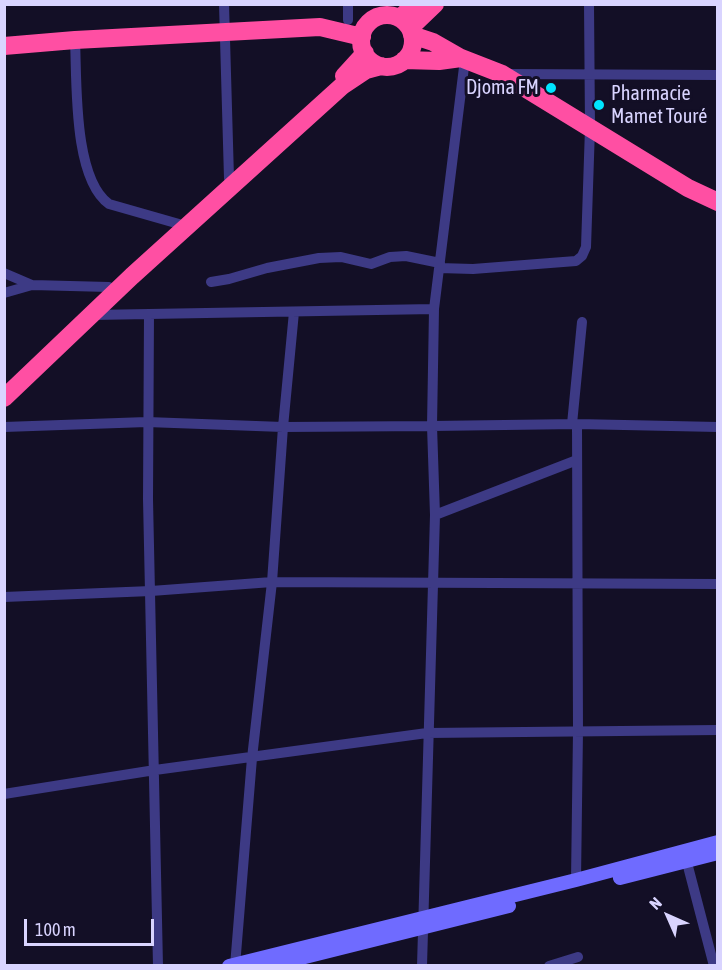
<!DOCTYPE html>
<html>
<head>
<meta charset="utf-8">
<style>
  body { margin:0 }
  #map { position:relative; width:722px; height:970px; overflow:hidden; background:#130f26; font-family:"Asap Condensed",sans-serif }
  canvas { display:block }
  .frame { position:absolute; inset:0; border:6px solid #d9d4ff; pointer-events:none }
  .north { position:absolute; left:638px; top:886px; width:60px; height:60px; -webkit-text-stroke:4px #130f26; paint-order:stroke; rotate:315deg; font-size:16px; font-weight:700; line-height:24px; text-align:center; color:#d9d4ff }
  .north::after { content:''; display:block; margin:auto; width:21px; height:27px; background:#d9d4ff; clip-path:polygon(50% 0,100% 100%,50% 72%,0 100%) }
  .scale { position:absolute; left:24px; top:919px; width:130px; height:27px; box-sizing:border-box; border:3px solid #d9d4ff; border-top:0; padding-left:8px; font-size:18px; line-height:21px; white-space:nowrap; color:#d9d4ff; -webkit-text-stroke:4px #130f26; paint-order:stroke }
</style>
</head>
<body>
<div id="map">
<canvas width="722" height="970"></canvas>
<div class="frame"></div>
<div class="north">N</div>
<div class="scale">100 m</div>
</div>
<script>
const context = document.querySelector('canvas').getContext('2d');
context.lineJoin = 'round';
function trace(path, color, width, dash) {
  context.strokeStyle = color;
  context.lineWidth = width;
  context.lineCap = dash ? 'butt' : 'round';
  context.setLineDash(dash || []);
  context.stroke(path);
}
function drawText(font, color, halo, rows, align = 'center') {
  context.font = font + ' "Asap Condensed",sans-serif';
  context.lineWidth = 6;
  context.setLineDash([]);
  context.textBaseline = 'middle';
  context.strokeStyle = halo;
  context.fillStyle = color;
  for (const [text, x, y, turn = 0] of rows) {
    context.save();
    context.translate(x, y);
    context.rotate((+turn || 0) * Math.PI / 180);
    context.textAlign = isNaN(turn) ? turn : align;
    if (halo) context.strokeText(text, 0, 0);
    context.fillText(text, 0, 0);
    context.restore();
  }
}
trace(new Path2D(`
  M224 4 229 178
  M348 4V20
  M75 40C77 82 73 178 109 204L179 224
  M465 59 434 309 432 426 577 424 718 427
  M505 74 718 75
  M439 268 473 269 576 261 582 256 586 247 590 128 589 4
  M4 273 32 285 109 287
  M211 282 229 279 267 268 319 258 341 257 371 264 390 257 406 256 440 263
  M4 293 32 285
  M149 314 148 499 158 966
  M92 315 434 309
  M572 424 582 322
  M4 427 147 422 283 427 432 426 435 515
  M4 597 151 591 272 582 718 584
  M4 794 155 770 427 733 718 730
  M685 855 714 966
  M576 880 578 731 577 424
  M235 966 252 758 272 582 283 427 294 312
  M422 966 435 515 577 460
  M549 966 578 957`), '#3d3a85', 10);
trace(new Path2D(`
  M620 878 718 853
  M229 966 576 880 718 842
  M269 966 509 906`), '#6f6bff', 14);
trace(new Path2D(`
  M361 41a26 26 0 1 1 52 0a26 26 0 1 1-52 0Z
  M400 18 415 4
  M410 28 435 4
  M412 35 433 42 461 58 502 74 688 188 718 202
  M4 46 75 40 320 27 362 37
  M404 60 439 61 461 58
  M344 76 365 53
  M4 398 132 276 342 86 366 70 381 66`), '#ff4fa3', 18);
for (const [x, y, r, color] of [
  [551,88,6,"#00e5ff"],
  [599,105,6,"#00e5ff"]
]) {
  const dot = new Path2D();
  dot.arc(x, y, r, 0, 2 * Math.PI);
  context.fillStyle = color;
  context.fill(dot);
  trace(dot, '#130f26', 2);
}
drawText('20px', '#d9d4ff', '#130f26', [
  ["Djoma FM",539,88],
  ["Pharmacie",611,94,"left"],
  ["Mamet Touré",611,117,"left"]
], 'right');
</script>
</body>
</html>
